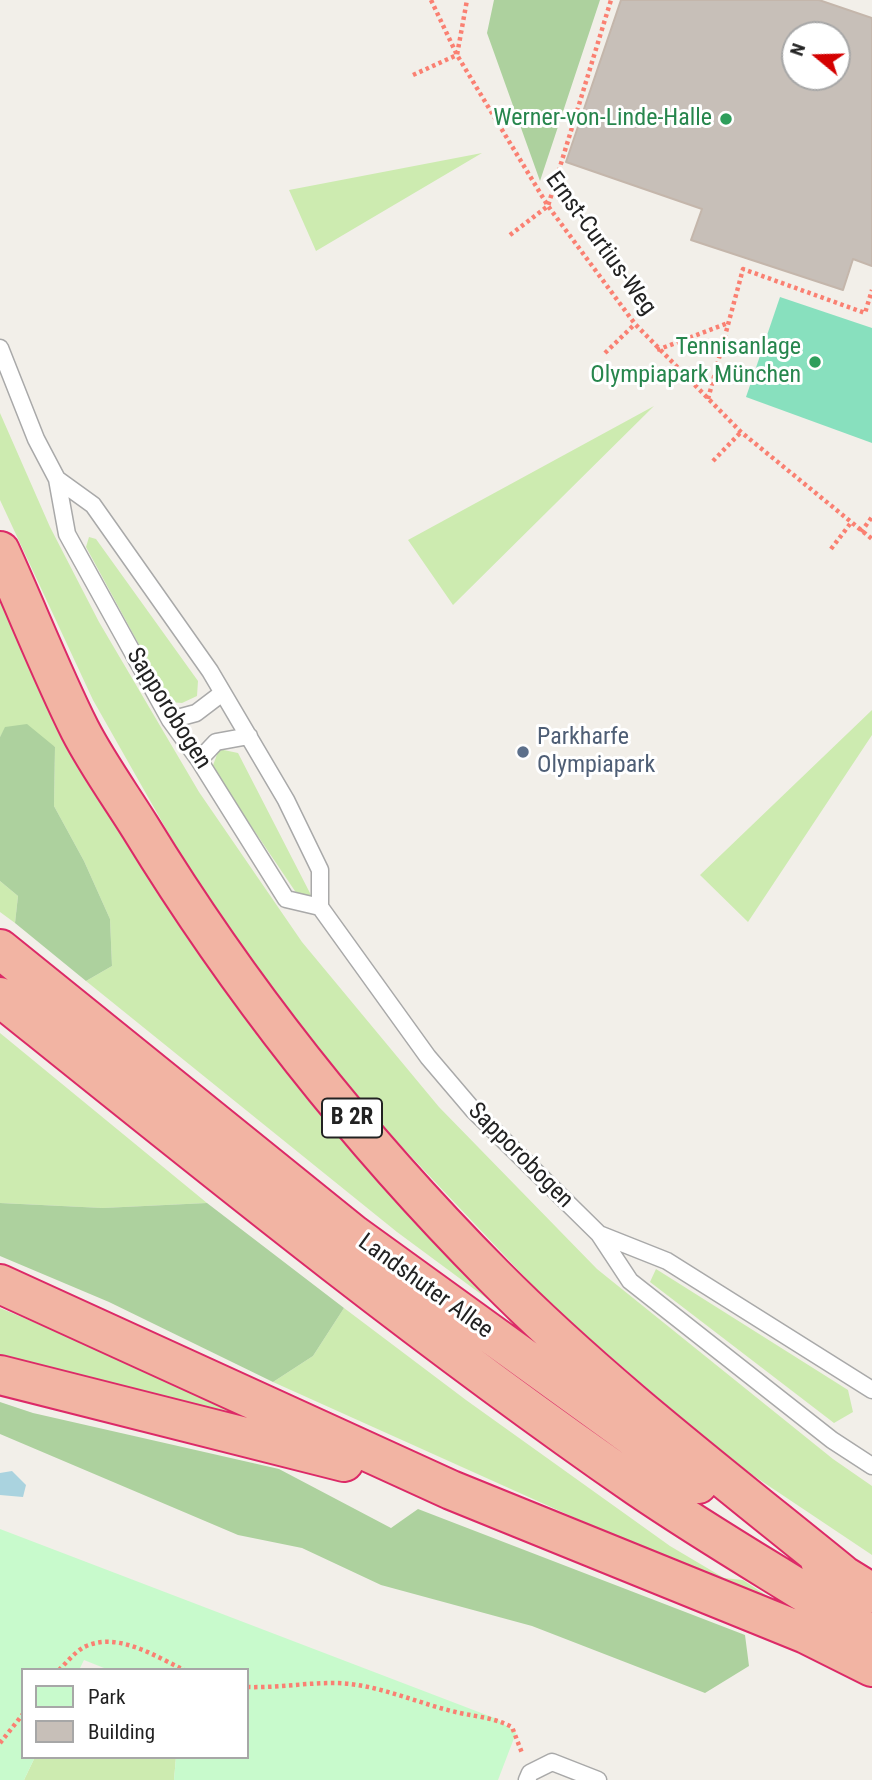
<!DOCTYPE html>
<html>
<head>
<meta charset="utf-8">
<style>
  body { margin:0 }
  #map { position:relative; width:872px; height:1780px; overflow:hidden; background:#f2efe9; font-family:"Roboto Condensed",sans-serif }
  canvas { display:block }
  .legend { position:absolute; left:21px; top:1668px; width:228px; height:91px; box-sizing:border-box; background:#fff; border:2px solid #a7a7a7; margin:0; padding:9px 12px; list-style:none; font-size:21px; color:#222 }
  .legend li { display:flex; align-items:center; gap:14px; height:35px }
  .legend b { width:35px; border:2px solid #a7a7a7 }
  .north { position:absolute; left:781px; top:21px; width:70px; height:70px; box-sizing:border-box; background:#fff; border:2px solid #a7a7a7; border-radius:50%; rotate:289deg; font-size:19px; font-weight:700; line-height:28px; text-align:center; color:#222 }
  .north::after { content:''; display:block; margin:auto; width:24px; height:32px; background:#d40000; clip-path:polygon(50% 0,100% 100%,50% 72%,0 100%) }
</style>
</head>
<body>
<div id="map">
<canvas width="872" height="1780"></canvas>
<ul class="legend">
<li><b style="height:19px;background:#c8facc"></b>Park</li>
<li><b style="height:19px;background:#c7bfb8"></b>Building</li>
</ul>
<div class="north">N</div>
</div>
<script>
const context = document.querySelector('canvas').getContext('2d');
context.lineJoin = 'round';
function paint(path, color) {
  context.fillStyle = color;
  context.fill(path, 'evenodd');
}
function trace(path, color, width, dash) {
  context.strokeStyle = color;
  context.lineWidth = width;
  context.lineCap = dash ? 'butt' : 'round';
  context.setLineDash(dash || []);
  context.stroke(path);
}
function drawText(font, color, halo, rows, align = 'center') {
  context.font = font + ' "Roboto Condensed",sans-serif';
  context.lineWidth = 6;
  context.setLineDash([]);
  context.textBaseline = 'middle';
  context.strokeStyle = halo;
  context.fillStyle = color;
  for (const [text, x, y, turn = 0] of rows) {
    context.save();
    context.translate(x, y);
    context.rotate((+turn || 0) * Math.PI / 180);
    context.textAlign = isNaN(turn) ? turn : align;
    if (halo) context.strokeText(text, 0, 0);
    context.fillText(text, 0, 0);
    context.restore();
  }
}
paint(new Path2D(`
  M482 153 316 251 289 190Z
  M654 406 453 605 408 540Z
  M0 413 50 527 99 622 199 792 302 942 439 1107 597 1269 833 1459 872 1486V1555L733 1462 553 1307 338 1079 220 924 93 700 0 500Z
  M89 537 96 539 198 681 197 696 182 703 170 702 86 547Z
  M0 585 93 778 564 1362 527 1342 497 1306 397 1232 86 981 112 966 110 919 84 861 54 806 55 747 6 727 0 737Z
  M872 710V735L748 922 700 875Z
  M219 749 238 753 311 895 299 897 212 768Z
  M0 881 18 896 15 923 0 912Z
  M0 1033 207 1203 103 1208 0 1203Z
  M656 1269 848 1390 853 1412 834 1423 650 1282Z
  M0 1308 292 1430 0 1358Z
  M344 1308 466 1400 670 1546 724 1578 743 1580 781 1605 662 1557 273 1382 313 1356Z
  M35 1757H176L174 1780H24Z`), '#cdebb0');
paint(new Path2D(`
  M494 0H600L540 181 487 33Z
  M27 724 55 747 54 806 84 861 110 919 112 966 86 981 15 923 18 896 0 881V737L5 727Z
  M0 1203 103 1208 207 1203 344 1308 313 1356 273 1382 109 1302 0 1256Z
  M0 1402 33 1413 279 1469 391 1528 418 1509 745 1635 749 1666 705 1693 532 1626 381 1585 302 1548 238 1535 0 1434Z`), '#add19e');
paint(new Path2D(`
  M0 1529 497 1719 516 1733 498 1780H174L176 1757H247V1670H109L84 1660 79 1670H23V1757H35L24 1780H0Z`), '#c8facc');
paint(new Path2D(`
  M780 297 872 328V443L746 397Z`), '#88e0be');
paint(new Path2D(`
  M12 1471 26 1485 23 1497 0 1495V1473Z`), '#aad3df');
const building = new Path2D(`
  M621 0H819L872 18V266L853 259 843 290 691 240 702 209 566 162ZM795 35H837V77H795Z`);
paint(building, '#c7bfb8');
trace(building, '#c4b6ab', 2);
const service = new Path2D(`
  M0 348 36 439 57 479 67 534 170 720 199 760 286 899 320 907
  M57 479 93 505 210 671 286 800 320 870V907L428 1057 474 1111 599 1234 630 1281 832 1440 872 1466
  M170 720 196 713 221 694
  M199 760 216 742 249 736
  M599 1234 667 1261 872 1390
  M527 1780 530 1773 552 1762 598 1780`);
const trunk = new Path2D(`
  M0 551C27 610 51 672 80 730 97 763 120 795 140 827 239 989 360 1141 494 1276 601 1384 724 1478 842 1574
  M0 949 354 1235 698 1484
  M0 997C209 1165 417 1334 638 1487 714 1539 795 1585 872 1635
  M0 1284 451 1490 806 1634 872 1667
  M0 1375 344 1462
  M820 1561 872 1593`);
trace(service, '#a9a9a9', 19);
trace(trunk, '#dc2a67', 42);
trace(new Path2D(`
  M431 0 457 55 548 206 635 324 741 432 872 539
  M413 75 457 55 467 0
  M510 235 548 206 611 0
  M657 350 728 323
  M605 353 635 324
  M708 399 743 269 865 313 872 290
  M713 461 741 432
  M861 532 872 517
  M831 549 850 524
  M59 1670C66 1663 75 1652 84 1647 117 1631 155 1656 184 1670
  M247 1687C276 1688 304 1683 333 1683 377 1683 418 1704 460 1713 479 1717 495 1718 512 1727L522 1753
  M0 1743 23 1714`), '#fa8072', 4.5, [3.5, 3.5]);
trace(service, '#fff', 16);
trace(trunk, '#f2b4a3', 38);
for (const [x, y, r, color] of [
  [726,119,7,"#2e9e5b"],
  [815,362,7,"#2e9e5b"],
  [523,752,7,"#5c6f8a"]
]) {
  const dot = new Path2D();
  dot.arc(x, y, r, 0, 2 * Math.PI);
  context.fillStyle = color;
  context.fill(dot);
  trace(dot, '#fff', 2.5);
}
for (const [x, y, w] of [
  [352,1118,60]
]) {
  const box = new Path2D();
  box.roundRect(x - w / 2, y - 19.5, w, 39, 5);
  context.fillStyle = '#fff';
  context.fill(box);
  trace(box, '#222', 2);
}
drawText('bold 23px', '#222', null, [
  ["B 2R",352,1118]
]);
drawText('24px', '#27864d', '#fff', [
  ["Werner-von-Linde-Halle",712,119],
  ["Tennisanlage",801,348],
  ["Olympiapark München",801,376]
], 'right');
drawText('24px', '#222', '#fff', [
  ["Ernst-Curtius-Weg",600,244,54],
  ["Sapporobogen",168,709,58],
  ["Sapporobogen",520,1156,45],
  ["Landshuter Allee",425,1287,36]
]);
drawText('24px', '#4e5e75', '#fff', [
  ["Parkharfe",537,738],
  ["Olympiapark",537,766]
], 'left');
</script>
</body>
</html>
